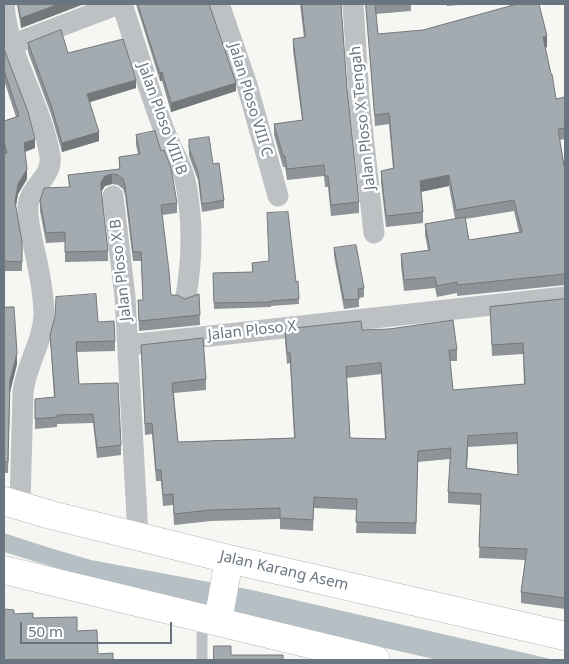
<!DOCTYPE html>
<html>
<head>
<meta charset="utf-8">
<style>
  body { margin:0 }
  #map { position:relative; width:569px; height:664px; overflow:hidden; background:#f6f6f3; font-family:"Noto Sans",sans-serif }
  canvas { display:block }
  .frame { position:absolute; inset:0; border:5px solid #697580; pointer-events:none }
  .scale { position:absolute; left:20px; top:622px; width:152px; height:22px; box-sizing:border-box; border:2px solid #697580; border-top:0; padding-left:6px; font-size:15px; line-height:18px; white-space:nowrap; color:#697580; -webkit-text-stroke:4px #fff; paint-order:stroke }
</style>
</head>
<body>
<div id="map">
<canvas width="569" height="664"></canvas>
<div class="frame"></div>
<div class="scale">50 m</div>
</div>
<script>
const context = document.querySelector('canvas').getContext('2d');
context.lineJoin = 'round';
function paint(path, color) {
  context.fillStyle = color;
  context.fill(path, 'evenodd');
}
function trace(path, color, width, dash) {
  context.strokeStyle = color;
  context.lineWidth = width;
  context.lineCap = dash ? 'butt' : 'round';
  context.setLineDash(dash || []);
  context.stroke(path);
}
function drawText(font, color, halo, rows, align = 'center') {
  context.font = font + ' "Noto Sans",sans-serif';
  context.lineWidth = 5;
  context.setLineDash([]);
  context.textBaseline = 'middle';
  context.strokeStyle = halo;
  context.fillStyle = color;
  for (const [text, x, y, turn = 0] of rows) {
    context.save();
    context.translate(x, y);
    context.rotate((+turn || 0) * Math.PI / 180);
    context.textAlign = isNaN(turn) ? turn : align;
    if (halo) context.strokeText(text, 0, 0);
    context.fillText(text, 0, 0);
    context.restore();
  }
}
paint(new Path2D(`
  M4 533 50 548 91 560 252 590 555 660H438L240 615 66 571 4 552Z`), '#b6bfc4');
const primary = new Path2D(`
  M4 501 51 515 229 559 565 636
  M4 570 376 660
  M218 622 229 559`);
trace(primary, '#b2b5b9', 29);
trace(new Path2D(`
  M202 618V660`), '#bec1c4', 11);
trace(new Path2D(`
  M4 4C8 58 41 103 50 156 53 177 30 186 28 206 27 220 31 234 34 248 39 270 44 293 44 315 43 342 26 365 23 392L20 505
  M122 4C136 46 148 89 164 130 172 151 184 168 187 190 193 226 192 261 186 296
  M219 4 247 85 278 196
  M353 4 359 99 374 233
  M11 45 119 4
  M113 196 125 297 138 536
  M128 345 565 297`), '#bec1c4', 21);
trace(primary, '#fff', 28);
paint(new Path2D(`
  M17 4H84L21 28Z
  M136 4H209L236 91 171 112 162 81H160Z
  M300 4H341L347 89 359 202V213L331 216 328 187H325L324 176 287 180 285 167H283L274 135V124L302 120 293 50V39L304 38Z
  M366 4H411V11L376 14 378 34 547 47 545 48 556 99 565 97V139L560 140 564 166H565V285L457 296V293L437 297 435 288 404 291 401 265V254L428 250 425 235V224L455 219 449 186 421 192 423 212V223L386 227 381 182V171L393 169 389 124 375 126ZM514 211 519 232 469 240 465 219Z
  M446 4H471L447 6Z
  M28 43 68 53 136 88 90 102 99 141 62 152 51 114 28 52Z
  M4 49 35 148 25 152 27 179 18 194 16 206 22 242V271H4V154H5L4 151V121L16 117 4 80Z
  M136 135 161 151 177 203V213L162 215 171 295 185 299 199 294 200 325 139 331 138 300H143L141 261H133L125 195 123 189 118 185 112 184 105 186 101 192 108 251V261L65 262V242L46 243 40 211V201L69 187 68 175 119 169V157L138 154 136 145Z
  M189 140 213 164 224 200V208L202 212 198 180 189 156Z
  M334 248 364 288V297L359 298V307L344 309 334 256Z
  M252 263 296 282 298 281 299 304 271 306V307L214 309 213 273 252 272Z
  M565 299V609L521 603V592L525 560 479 558 481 505 448 503V492L450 459 418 462 416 534 356 533 357 510 314 508 313 531 280 529V519L211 521 174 525 173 505 163 506 161 481H156L152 434 145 435 141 345 206 379V390L174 393 178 442 294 438 290 363 287 364 285 340V329L362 330 457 350V361H450L453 390 524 384 523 354 492 356 490 307ZM381 374 385 439 350 438 347 378ZM517 444 518 475 467 468 468 447Z
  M4 307 17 364 10 392 8 473H4Z
  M55 317 98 322 115 341V351L77 352 79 384 121 445V455L97 458 93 423 57 424V427L35 429V399L54 397 50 335Z`), '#8d9397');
paint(new Path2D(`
  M59 4H84L21 28V18Z
  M547 36V47L543 48V37Z
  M162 72V81H160V73Z
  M136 80V88L87 103V94Z
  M236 83V91L171 112V103Z
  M99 132V141L62 152V143Z
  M35 139V148L24 152V143Z
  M27 169V179L18 194 15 211V202L18 184Z
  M112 174V184L105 186 101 192V182L105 176Z
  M449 175V186L420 192V181Z
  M17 353V364L10 392 8 473 10 380Z
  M468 436V447L466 479V468Z`), '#73787b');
const building = new Path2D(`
  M18 4H59L21 18Z
  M138 4H209L236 83 171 103 162 72 160 73Z
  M302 4H341L347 89 359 202 331 205 328 176H325L324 165 287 169 285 156H283L274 124 303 120 293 39 305 37Z
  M366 4H375L378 34 423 30 517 4H539L547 36 543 37 551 74H552L556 99 565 97V128L558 129 564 166H565V274L457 285V282L437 286 435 277 404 280 401 254 430 250 425 224 465 217 469 240 522 232 514 200 456 210 449 175 420 181 423 212 386 216 381 171 394 168 389 113 375 115Z
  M61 30 68 53 123 39 136 80 87 94 99 132 62 143 51 105 28 43Z
  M4 49 28 112 35 139 24 143 27 169 18 184 15 202 22 242V262L4 261V154L7 153 4 142V121L19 116 4 70V71Z
  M155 131 161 151 164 150 171 168 177 203 161 205 169 271 171 295H177L185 299 199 294 200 315 139 321 138 300H143L141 252H133L125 185 123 179 118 175 112 174 105 176 101 182V188L108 251 65 252V232L46 233 40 201 44 188 70 187 68 175 120 169 119 157 140 154 136 135Z
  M209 137 213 164 219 163 224 200 202 204 198 172 189 148V140Z
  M288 212 296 282 298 281 299 299 271 301V302L214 303 213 273 253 272 252 263 269 261 267 213Z
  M356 245 364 288 358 289 359 299 344 300 334 248Z
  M96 294 98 322 114 321 115 341 76 342 79 384 118 383 121 445 97 448 93 414 57 415V417L35 419V399L55 397 50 335 55 317 56 297Z
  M565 299V598L521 592 527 549 479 547 481 494 448 492 451 448 418 451 416 523 356 522 357 499 314 497 313 520 280 518V508L211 510 174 514 173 494 163 495 161 470H156L152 423 145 424 141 345 203 338 206 379 172 383 178 442 295 438 290 352 287 353 285 329 361 321 362 330 389 329 453 320 457 350H449L453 390 525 384 523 343 492 345 490 307ZM381 363 386 439 350 438 346 367ZM517 433 518 475 466 468 468 436Z
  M4 307H14L17 353 10 380 8 462H4Z
  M4 609 14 610V614L33 613V618L77 617V631L97 630 98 654 113 653V660H4Z
  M214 646H231V655H283V660H214Z`);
paint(building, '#a4abb0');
trace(building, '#73787b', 1);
drawText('15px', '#697580', '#fff', [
  ["Jalan Ploso VIII C",250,100,73],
  ["Jalan Ploso X Tengah",363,118,-96],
  ["Jalan Ploso VIII B",162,119,70],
  ["Jalan Ploso X B",121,270,-96],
  ["Jalan Ploso X",252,331,-6],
  ["Jalan Karang Asem",284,571,13]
]);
</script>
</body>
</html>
